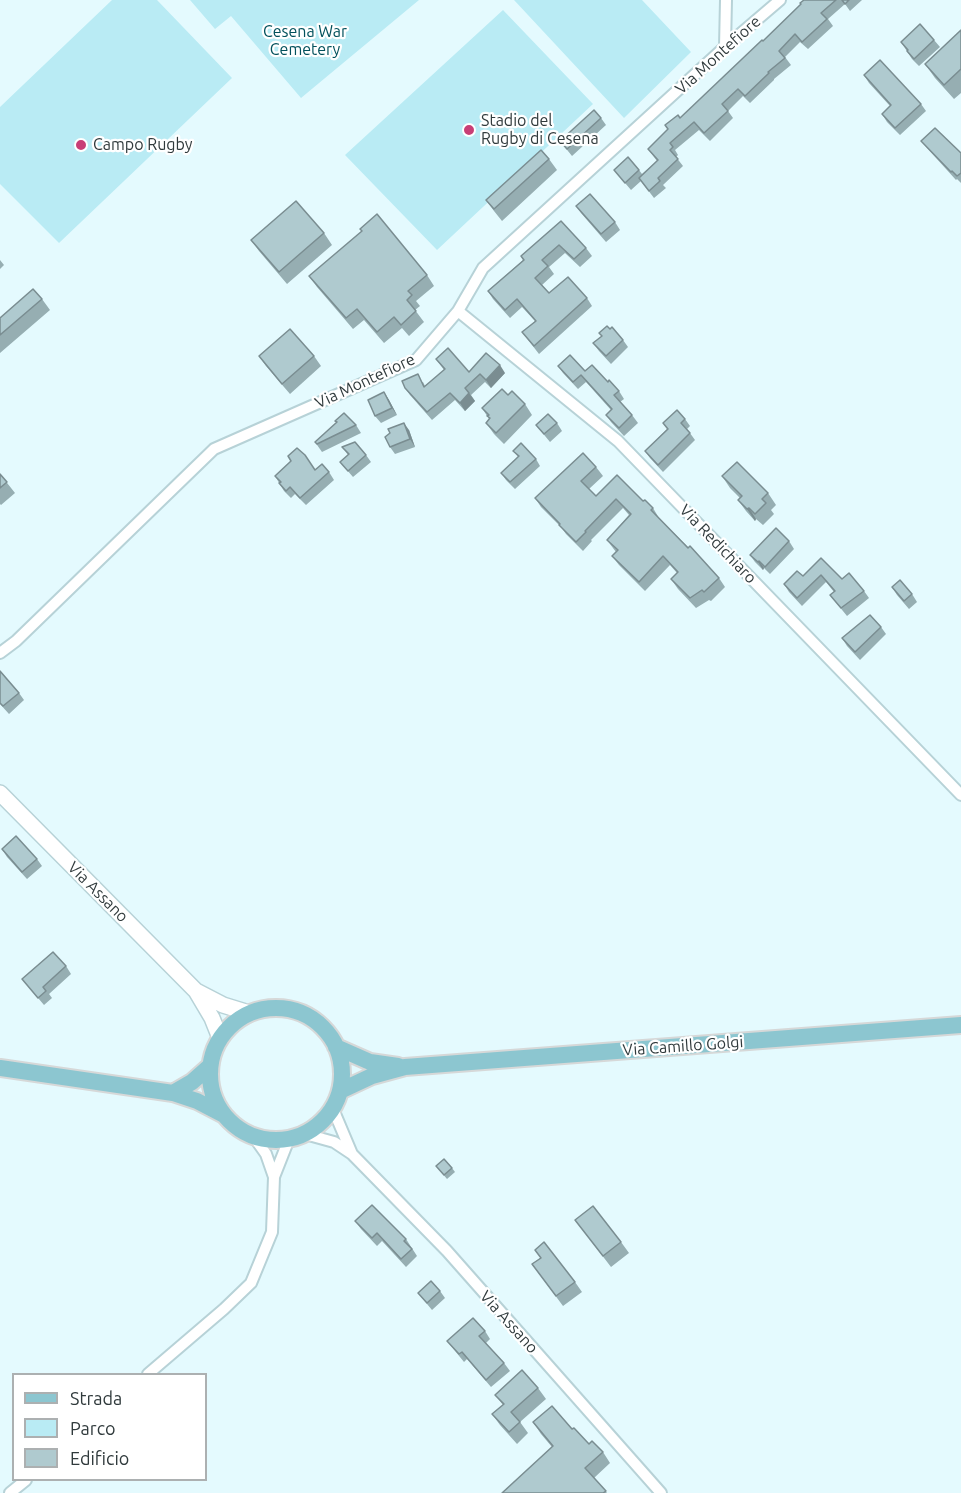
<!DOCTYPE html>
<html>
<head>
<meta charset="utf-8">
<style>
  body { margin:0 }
  #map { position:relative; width:961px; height:1493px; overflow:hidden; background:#e4fafe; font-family:Ubuntu,sans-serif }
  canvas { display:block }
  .legend { position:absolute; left:12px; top:1373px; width:195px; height:108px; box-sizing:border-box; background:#fff; border:2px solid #acb0b1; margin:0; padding:8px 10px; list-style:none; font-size:18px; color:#303a3c }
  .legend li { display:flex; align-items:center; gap:12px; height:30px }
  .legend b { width:30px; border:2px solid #acb0b1 }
</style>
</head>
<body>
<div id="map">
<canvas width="961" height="1493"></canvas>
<ul class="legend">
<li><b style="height:8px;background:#8cc6d0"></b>Strada</li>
<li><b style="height:16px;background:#b9ebf4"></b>Parco</li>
<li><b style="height:16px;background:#afcacf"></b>Edificio</li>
</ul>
</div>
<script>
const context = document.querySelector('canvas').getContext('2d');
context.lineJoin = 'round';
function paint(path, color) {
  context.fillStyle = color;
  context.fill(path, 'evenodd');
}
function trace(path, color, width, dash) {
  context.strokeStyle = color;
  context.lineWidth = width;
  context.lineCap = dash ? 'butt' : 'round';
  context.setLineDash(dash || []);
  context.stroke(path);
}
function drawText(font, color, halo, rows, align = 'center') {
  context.font = font + ' Ubuntu,sans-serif';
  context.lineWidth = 4.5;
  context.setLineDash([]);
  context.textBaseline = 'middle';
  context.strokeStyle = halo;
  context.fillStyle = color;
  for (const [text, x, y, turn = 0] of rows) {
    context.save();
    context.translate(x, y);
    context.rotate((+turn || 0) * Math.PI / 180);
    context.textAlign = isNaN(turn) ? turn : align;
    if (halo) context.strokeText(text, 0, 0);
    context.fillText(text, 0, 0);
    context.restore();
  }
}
paint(new Path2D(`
  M112 0H157L232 78 59 243 0 184V107Z
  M190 0H419L301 98 231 16 215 29Z
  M514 0H642L691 52 624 118Z
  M503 10 593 104 437 250 345 155Z`), '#b9ebf4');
const street = new Path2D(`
  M725 47 726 0
  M458 311 618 441 961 795
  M0 653 16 641 214 449 416 360 458 311 483 268 725 47 780 0
  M333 1109 352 1154
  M305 1134 334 1142 352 1154 447 1251 661 1493
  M274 1177 289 1139
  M148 1374 224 1309 251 1283 272 1232 274 1177 266 1154 254 1137
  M10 1493 26 1480`);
const secondary = new Path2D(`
  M0 793 196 991 212 1018 220 1038
  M196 991 223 1005 249 1013`);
const primary = new Path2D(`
  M210 1074a66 66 0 1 1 132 0a66 66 0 1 1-132 0Z
  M336 1047 370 1062 398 1066
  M0 1068 173 1093 197 1101 222 1114
  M340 1091 372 1076 405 1067 961 1025
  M173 1093 192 1082 210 1066`);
trace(street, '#b7d2d7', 14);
trace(secondary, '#b7d2d7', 18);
trace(primary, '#d6d8d8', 20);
trace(street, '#fff', 10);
trace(secondary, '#fff', 15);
trace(primary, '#8cc6d0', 16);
paint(new Path2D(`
  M804 0H862L850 11 845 4 828 19 833 26 808 49 800 42 785 57 791 65 774 79V80L750 103 743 96 728 111 733 118 710 141 699 130 675 150 678 155 676 157 683 166 663 185 666 188 654 198 641 181 631 190 614 170H639L642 174 657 161 648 149 668 130 665 125 680 118 763 41 801 4Z
  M961 30V93L954 99 935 78 925 64Z
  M934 40 940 47 919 66 912 59 901 42Z
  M864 75 921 104 926 111 900 135 887 122 882 114 890 106 869 83Z
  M601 118 606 125 572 156 560 141Z
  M921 141 961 153V183L957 179 956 180 927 148Z
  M549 159 557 170 502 221 494 211 486 200Z
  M576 206 615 222 620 230 606 242 581 213Z
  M561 221 586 248 592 256 580 267 565 253 549 267 554 274 542 285 549 293 587 298 592 306 539 354 522 332 535 321 522 307 510 318 493 299 488 291 523 260 521 256Z
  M324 233 332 245 287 284 259 251 251 240Z
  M0 260 4 265 0 269Z
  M427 275 434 286 416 301 420 306 415 310 424 322 409 336 402 328 384 343 364 320 353 329 317 287 309 276Z
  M42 299 50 310 0 353V318Z
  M623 340 628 347 611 364 599 351 593 343Z
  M259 356H314L321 366 290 394 266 366Z
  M436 359 469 372 505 373 491 388 485 382 471 395 475 401 465 411 455 400 432 420 410 395 405 388 423 382 425 386 444 370Z
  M558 366 585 371 608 382 619 391 624 399 620 402 632 415 638 423 624 436 611 422 606 415 611 410 586 382 578 389 563 373Z
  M384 392 389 400 397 415 381 423 375 416Z
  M508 395 525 404 532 415 504 444 494 434 486 423 489 419 482 408Z
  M685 419 690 426 687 429 695 440 663 472 650 458 645 451 667 429 663 423Z
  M337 422 356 425 361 433 322 452 315 442Z
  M557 423 562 431 550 442 536 425Z
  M409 430 415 447 395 454 390 447Z
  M342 447 366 455 371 462 353 477 340 462 348 455Z
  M513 451 536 459 540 466 515 489 506 480 501 473 518 457Z
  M288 456 315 470 329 472 334 480 306 505 295 494 291 498 284 491 275 476 291 461Z
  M596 467 603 476 589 489 596 496 643 501 653 508 659 518 719 578 725 587 711 601 709 600 696 608 678 589 671 579 677 573 670 565 645 591 619 565 612 556 616 552 607 540 629 515 623 508 591 540 592 541 583 551 566 534 561 527 541 507 535 498Z
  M0 474 15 493 1 505 0 504Z
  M722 476 768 493 776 505 771 510 774 514 763 525 756 519 755 521 746 511 738 500 740 498 730 488Z
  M789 541 794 549 770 574 764 568 763 570 755 562 750 555Z
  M821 558 842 579 864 591 869 598 847 616 830 595 834 592 826 582 802 606 789 592 784 584 803 576Z
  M892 587 912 594 917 602 909 609 897 595Z
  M881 627 886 634 860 660 847 646 842 638Z
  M0 671 19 693 24 700 9 714 0 704Z
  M2 849 37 859 42 866 27 879 7 857Z
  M66 966 71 974 49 994 52 998 44 1005 22 979Z
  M436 1166 452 1168 455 1172 447 1179Z
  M575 1220 621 1242 629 1253 611 1267Z
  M355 1221 406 1239 417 1256 406 1267 382 1241 377 1246 361 1229Z
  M540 1258 575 1282 582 1292 563 1306 532 1264Z
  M440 1291 445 1298 432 1310 418 1293Z
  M485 1331 490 1339 486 1343 504 1363 510 1371 491 1387 467 1359 464 1362 447 1341Z
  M538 1388 546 1399 520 1422 528 1433 517 1444 500 1425 492 1414 503 1405 495 1395Z
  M533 1422 572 1429 589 1444 603 1452 610 1463 594 1478 607 1493H502L552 1447 541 1434Z`), '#96aeb2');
paint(new Path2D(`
  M500 365 505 373 491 388 486 380Z
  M384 392 389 400 397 415 392 408Z
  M469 393 475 401 465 411 460 403Z
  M404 423 409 430 415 447 410 439Z
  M749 508 756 519 755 521 747 509Z
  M759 561 764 568 763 570 758 562Z`), '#7a8d91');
const building = new Path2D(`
  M804 0H836L821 13 827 19 802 42 795 34 779 51 785 58 768 72 769 73 745 96 738 89 722 104 728 111 704 133 694 122 670 143 673 147 670 150 678 159 658 178 660 181 649 191 639 178 658 160 648 149 668 129 665 125 678 115 680 118 762 40 763 41 801 4 800 3Z
  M842 0H849L845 4Z
  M920 24 934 40 914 59 907 51 908 50 901 42Z
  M961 30V69L944 85 925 64Z
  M880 60 921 104 895 128 882 114 891 105 864 75Z
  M594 110 601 118 567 149 560 141Z
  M935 128 961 153V173L957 176 952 171 951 172 921 141Z
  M541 150 549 159 494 209 486 200Z
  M628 157 639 170 625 183 614 170Z
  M590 194 615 222 601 234 576 206Z
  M296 201 324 233 279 272 251 240Z
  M377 214 427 275 408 291 412 295 407 300 416 311 401 325 394 317 377 332 357 309 346 318 309 276 362 231 360 229Z
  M561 221 586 248 574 259 559 245 542 260 548 266 535 278 549 293 568 277 587 298 534 346 522 332 536 321 517 299 505 310 488 291 524 260 521 256Z
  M33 289 42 299 0 335V318Z
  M607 326 610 329 612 327 623 340 606 356 593 343 602 336 599 333Z
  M290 329 314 356 282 384 259 356Z
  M448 348 469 372 486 353 500 365 486 380 480 374 465 388 469 393 460 403 450 393 427 412 405 388 402 381 418 374 424 387 445 369 436 359Z
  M570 355 585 371 592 365 608 382 609 380 619 391 614 395 632 415 619 428 606 415 612 409 581 375 573 382 558 366Z
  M502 389 508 395 512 391 525 404 496 433 486 423 490 418 487 416 489 415 482 408Z
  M384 392 392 408 375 416 368 400Z
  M677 410 685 419 681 423 690 433 658 465 645 451 668 429 663 423Z
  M344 413 356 425 317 444 315 442 337 422 335 421Z
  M548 414 557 423 544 434 536 425Z
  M404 423 410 439 390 447 385 437 390 433 388 429Z
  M355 442 366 455 348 471 340 462 349 454 342 447Z
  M521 443 536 459 510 482 501 473 519 456 513 451Z
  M297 448 305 455 315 470 322 464 329 472 300 498 290 487 286 491 279 483 281 482 275 476 291 461 288 456Z
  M583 453 596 467 581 481 596 496 617 475 643 501 645 500 653 508 651 510 688 548 690 546 719 578 704 592 702 590 690 598 671 579 678 572 663 556 639 582 612 556 618 550 607 540 631 514 616 499 585 531 586 532 576 542 559 525 560 524 535 498Z
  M737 462 768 493 762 499 766 503 755 514 749 508 747 509 738 500 742 496 722 476Z
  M0 474 7 482 0 488Z
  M776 528 789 541 765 567 759 561 758 562 750 555Z
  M821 558 842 579 849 573 864 591 841 608 830 595 835 591 821 575 797 598 784 584 797 571 803 576Z
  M900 580 912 594 904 601 892 587Z
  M870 615 881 627 855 652 842 638Z
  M0 671 19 693 3 706 0 703Z
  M16 836 37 859 22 872 2 849Z
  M53 952 66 966 43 987 46 991 38 998 22 979Z
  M444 1159 452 1168 444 1175 436 1166Z
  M372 1205 406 1239 404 1241 412 1249 401 1259 377 1233 372 1238 355 1221Z
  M593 1206 621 1242 603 1256 575 1220Z
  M544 1242 575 1282 556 1296 532 1264 541 1258 535 1250Z
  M431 1281 440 1291 427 1303 418 1293Z
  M473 1318 485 1331 479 1336 504 1363 486 1380 462 1352 459 1354 447 1341Z
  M522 1370 538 1388 511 1412 520 1422 509 1432 492 1414 504 1404 495 1395Z
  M552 1406 572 1429 574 1428 589 1444 592 1441 603 1452 585 1468 606 1491 603 1493H502L553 1446 533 1422Z`);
paint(building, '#afcacf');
trace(building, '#7a8d91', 1.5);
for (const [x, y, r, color] of [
  [469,130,6,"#c83e76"],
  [81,145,6,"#c83e76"]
]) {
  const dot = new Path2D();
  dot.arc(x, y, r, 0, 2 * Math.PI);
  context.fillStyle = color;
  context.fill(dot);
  trace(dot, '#fff', 2);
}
drawText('16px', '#02515c', '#fff', [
  ["Cesena War",305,32],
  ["Cemetery",305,50]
]);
drawText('16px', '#303a3c', '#fff', [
  ["Via Montefiore",718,55,-42],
  ["Via Montefiore",365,381,-25],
  ["Via Redichiaro",718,544,46],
  ["Via Assano",98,892,45],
  ["Via Camillo Golgi",683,1046,-4],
  ["Via Assano",509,1322,48]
]);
drawText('16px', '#303a3c', '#fff', [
  ["Stadio del",481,121],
  ["Rugby di Cesena",481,139],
  ["Campo Rugby",93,145]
], 'left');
</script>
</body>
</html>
